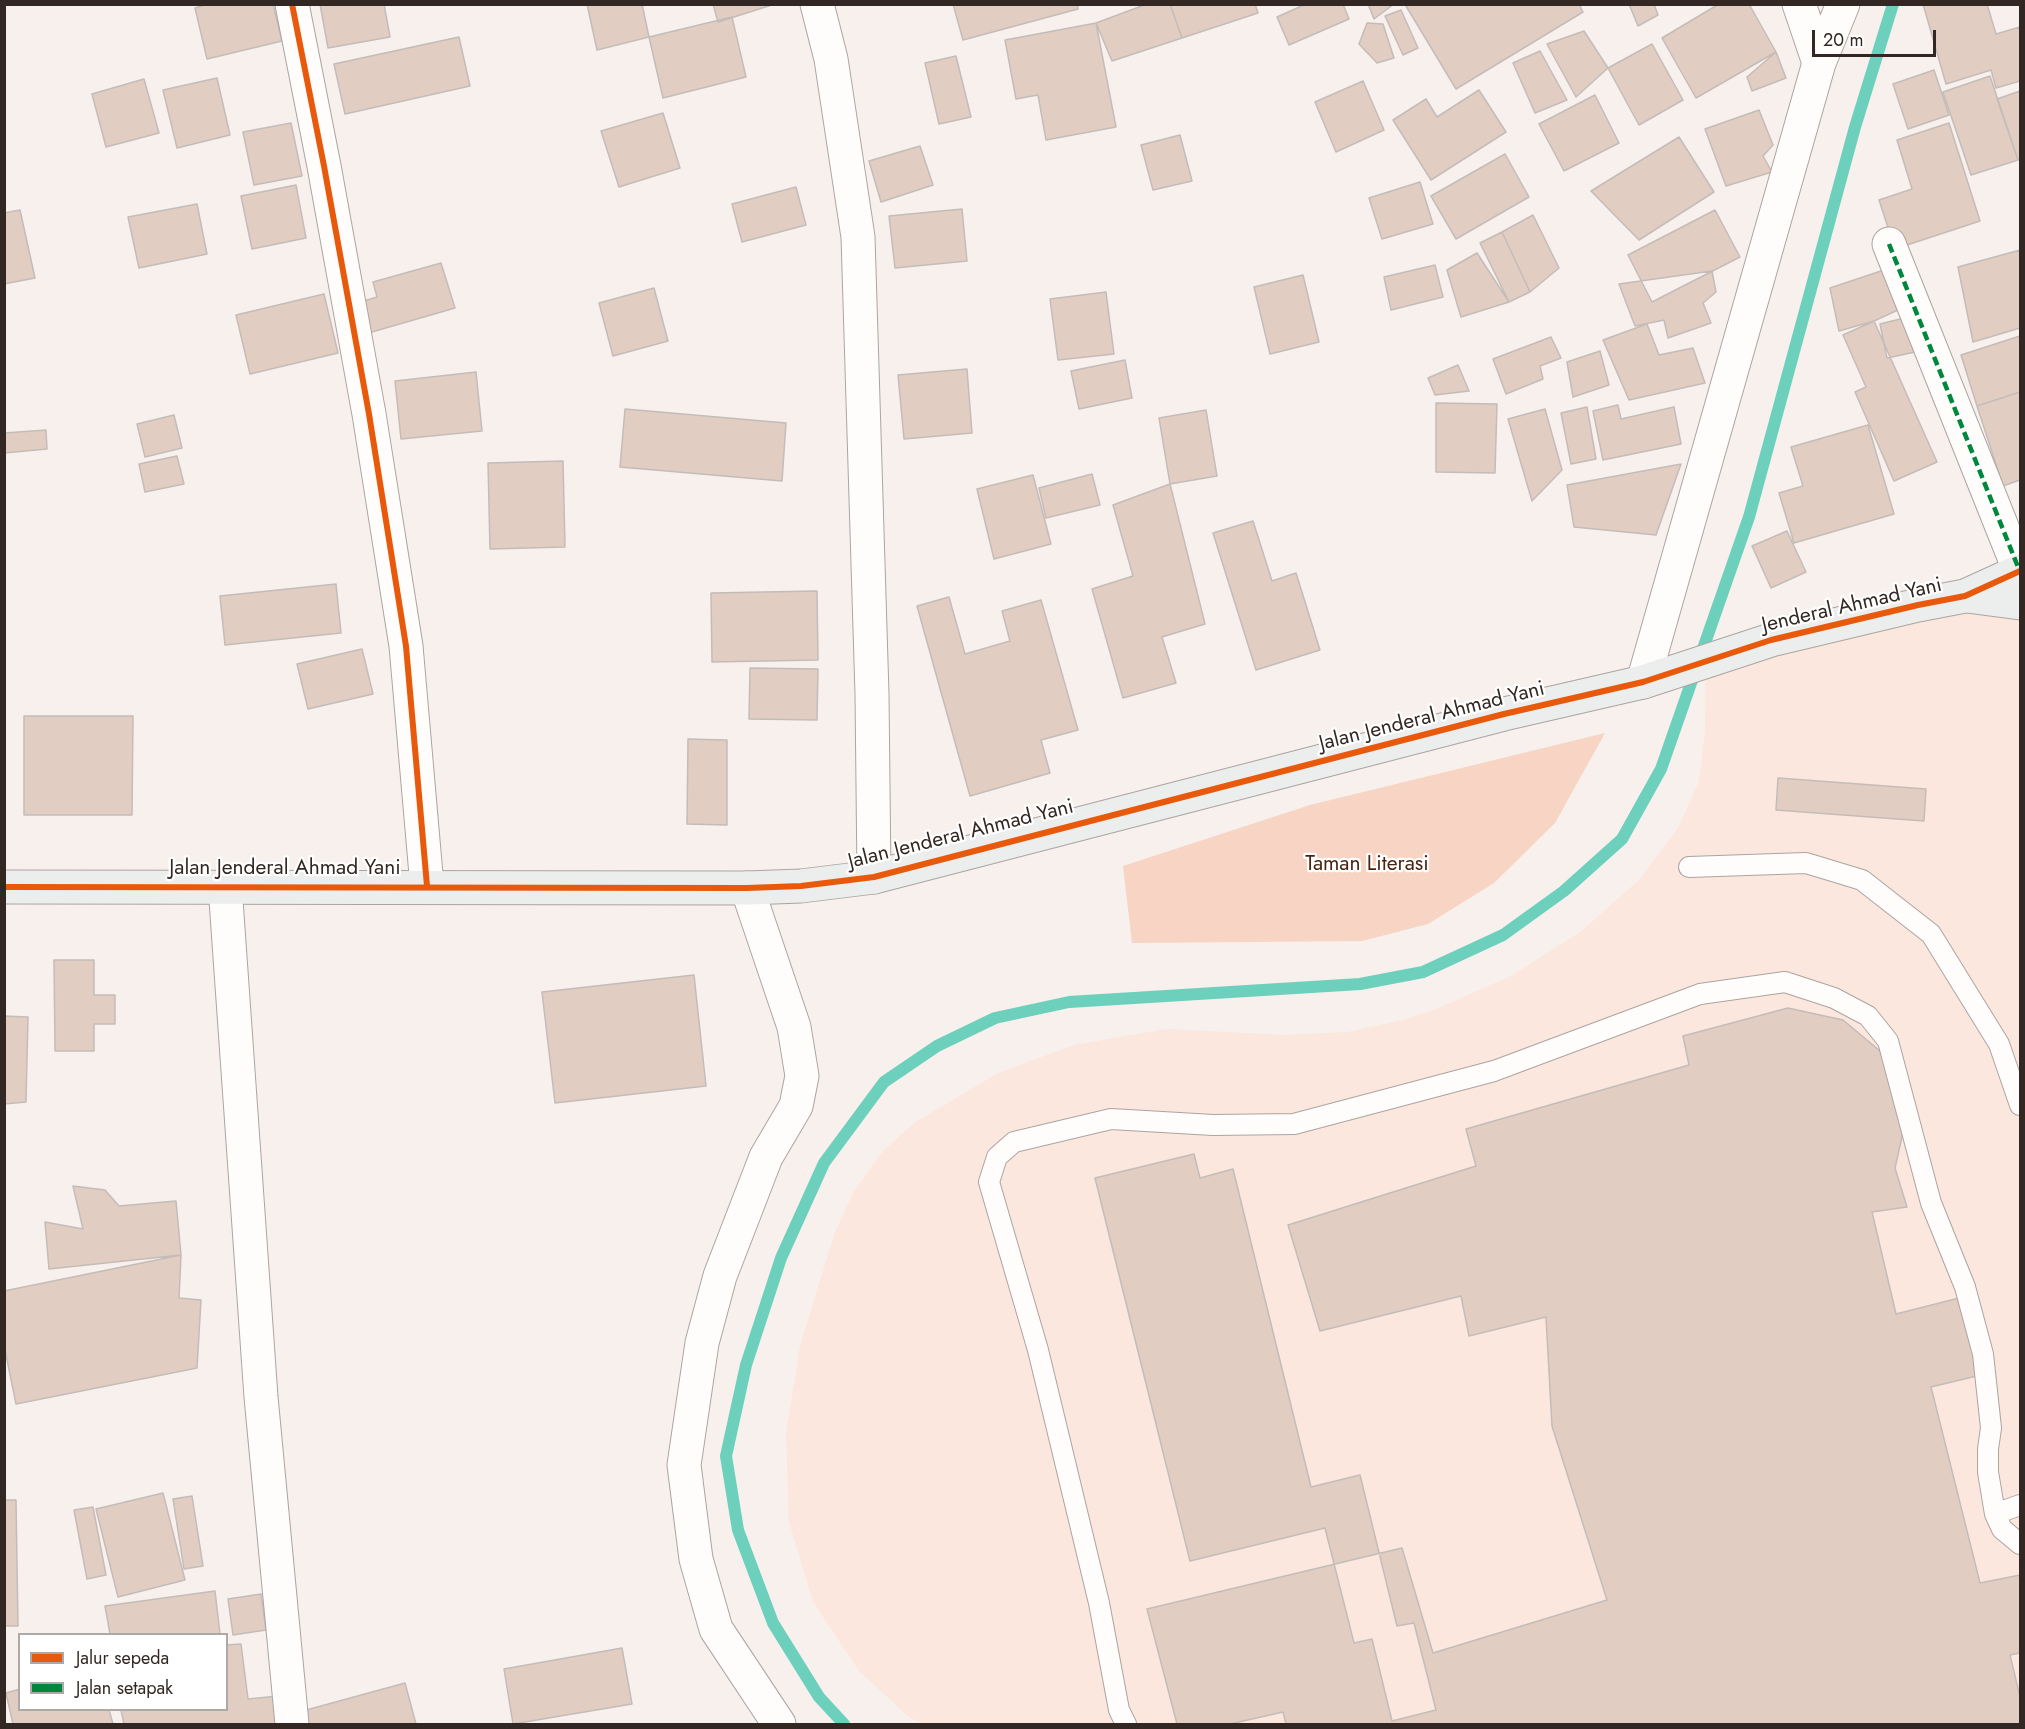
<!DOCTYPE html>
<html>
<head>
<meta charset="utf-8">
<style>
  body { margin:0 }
  #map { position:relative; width:2025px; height:1729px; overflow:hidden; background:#f7f0ed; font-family:Jost,sans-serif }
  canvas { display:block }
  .frame { position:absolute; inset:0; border:6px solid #322722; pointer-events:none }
  .legend { position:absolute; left:18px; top:1633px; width:210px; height:78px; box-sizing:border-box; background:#fff; border:2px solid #ada9a7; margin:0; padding:8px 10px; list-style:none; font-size:18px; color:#322722 }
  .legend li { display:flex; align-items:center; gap:12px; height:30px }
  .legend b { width:30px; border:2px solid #ada9a7 }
  .scale { position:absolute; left:1812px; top:30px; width:124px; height:27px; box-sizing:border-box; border:3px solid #322722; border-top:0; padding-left:8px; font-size:18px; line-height:21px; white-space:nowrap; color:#322722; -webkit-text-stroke:4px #fff; paint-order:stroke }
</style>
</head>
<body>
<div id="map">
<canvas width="2025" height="1729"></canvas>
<div class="frame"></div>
<ul class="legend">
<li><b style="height:8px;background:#e8590c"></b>Jalur sepeda</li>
<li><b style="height:8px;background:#00873e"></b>Jalan setapak</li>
</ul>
<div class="scale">20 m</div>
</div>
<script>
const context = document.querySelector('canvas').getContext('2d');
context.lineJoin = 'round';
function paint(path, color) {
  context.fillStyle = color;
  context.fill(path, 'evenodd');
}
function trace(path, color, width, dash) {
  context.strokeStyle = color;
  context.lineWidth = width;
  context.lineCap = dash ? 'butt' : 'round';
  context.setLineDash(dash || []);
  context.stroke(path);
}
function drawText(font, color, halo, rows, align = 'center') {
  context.font = font + ' Jost,sans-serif';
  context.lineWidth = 4.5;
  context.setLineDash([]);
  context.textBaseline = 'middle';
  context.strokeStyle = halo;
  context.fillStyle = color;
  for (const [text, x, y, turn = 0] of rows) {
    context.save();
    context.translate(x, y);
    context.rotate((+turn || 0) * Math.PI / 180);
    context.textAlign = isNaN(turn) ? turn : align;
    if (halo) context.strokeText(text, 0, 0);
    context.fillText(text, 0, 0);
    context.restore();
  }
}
paint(new Path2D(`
  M1918 605 2020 609V1724H923L910 1718 859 1671 813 1602 789 1522 786 1433 800 1346 834 1235 853 1193 882 1152 914 1123 998 1073 1074 1045 1166 1029 1286 1035 1347 1032 1403 1020 1436 1009 1511 976 1580 932 1639 880 1678 828 1699 782 1705 731 1706 662Z`), '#fbe7de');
paint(new Path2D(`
  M1605 733 1555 823 1494 883 1428 924 1362 941 1132 943 1123 866 1310 805Z`), '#f7d4c3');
trace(new Path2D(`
  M844 1724 819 1697 773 1623 738 1530 726 1456 746 1365 781 1258 824 1163 884 1082 937 1046 995 1018 1069 1002 1360 984 1423 972 1503 935 1564 891 1622 839 1661 769 1749 517 1855 127 1893 4`), '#6cd0bd', 12);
const building = new Path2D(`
  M208 4H273L282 41 207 59 195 8Z
  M320 4H384L390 37 328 48Z
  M587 4H642L649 37 597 50Z
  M713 4H775L718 22Z
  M953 4H1077L1078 9 963 40Z
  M1147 4H1170L1182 38 1112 61 1096 23Z
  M1170 4H1255L1258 13 1182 38Z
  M1306 4H1343L1349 19 1289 45 1277 17Z
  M1368 4H1394L1374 19Z
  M1408 4H1579L1583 12 1456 89 1406 6Z
  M1629 4H1654L1658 15 1638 26Z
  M1719 4H1749L1776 52 1696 98 1662 38Z
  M1923 4H1987L1996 34 2020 27V81L1996 88 1991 70 1946 84Z
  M1401 10 1418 48 1403 55 1385 16Z
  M732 17 746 77 663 98 649 37Z
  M1096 23 1116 127 1046 140 1038 95 1016 99 1005 40Z
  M1367 23 1383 24 1394 58 1377 63 1359 44Z
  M1584 31 1608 68 1576 97 1547 44Z
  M459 37 470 86 345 114 334 64Z
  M1652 44 1683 100 1639 125 1608 68Z
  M1540 51 1567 100 1535 113 1513 63Z
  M1776 52 1786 78 1752 91 1747 77Z
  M956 56 971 117 939 124 925 63Z
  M1934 70 1949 115 1908 129 1893 84Z
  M1990 76 2018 160 1971 175 1943 92Z
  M217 78 230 135 177 148 163 90Z
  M144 79 159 133 106 147 92 94Z
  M1363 81 1384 130 1336 152 1315 102Z
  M1479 90 1506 132 1431 180 1393 120 1426 99 1437 117Z
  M2020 91V159L2018 160 1997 99Z
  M1595 95 1619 143 1564 171 1539 124Z
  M1759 110 1773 145 1763 156 1772 172 1726 186 1705 129Z
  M663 113 680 168 619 187 601 131Z
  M291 123 302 176 254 185 243 132Z
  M1949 123 1980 221 1895 249 1879 200 1912 189 1897 140Z
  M1180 135 1192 181 1153 190 1141 145Z
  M1679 137 1714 192 1639 240 1591 191Z
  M920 146 933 185 881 202 869 161Z
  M1505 154 1529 197 1456 239 1431 196Z
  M1420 182 1433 224 1382 239 1369 198Z
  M296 185 306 238 252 249 241 196Z
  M796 187 806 225 742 242 732 204Z
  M197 204 207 254 139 268 128 217Z
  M962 209 967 261 895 268 889 216Z
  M20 210 35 278 4 284V213Z
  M1715 210 1740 257 1652 302 1628 255Z
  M1533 215 1559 268 1530 292 1502 232Z
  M1502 232 1530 292 1509 302 1480 243Z
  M2020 250V328L1973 342 1958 267Z
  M1477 253 1509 302 1461 317 1447 270Z
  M441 263 455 308 365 334 357 303 377 297 373 282Z
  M1435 265 1443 297 1391 310 1384 277Z
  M1884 270 1898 310 1874 321 1839 331 1830 288Z
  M1712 271 1716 292 1703 303 1711 323 1668 338 1664 320 1635 326 1619 284Z
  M1303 275 1319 342 1270 354 1254 287Z
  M654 288 668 341 613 356 599 303Z
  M1106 292 1114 354 1058 360 1050 299Z
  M324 294 338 353 250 374 236 315Z
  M1908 317 1920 351 1887 358 1880 324Z
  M1874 321 1937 462 1894 481 1855 392 1866 387 1843 335Z
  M1647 324 1659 355 1693 348 1705 383 1629 400 1603 340Z
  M2020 336V392L1977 406 1961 355Z
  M1551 337 1561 358 1540 366 1543 379 1506 394 1493 359Z
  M1600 351 1609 385 1573 397 1567 362Z
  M1125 360 1132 398 1079 409 1071 371Z
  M1458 365 1469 391 1435 395 1428 378Z
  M967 369 972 433 904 439 898 375Z
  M476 372 482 431 401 439 395 381Z
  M2020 392V480L2003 486 1977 406Z
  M1436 403 1497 404 1495 473 1436 472Z
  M1618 405 1621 419 1674 407 1681 444 1603 460 1593 411Z
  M1587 407 1596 459 1571 464 1561 413Z
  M625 409 786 423 782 481 620 467Z
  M1545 409 1562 470 1532 501 1508 419Z
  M1206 410 1217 476 1170 484 1159 418Z
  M174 415 182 448 145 457 137 424Z
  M1868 425 1894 514 1794 543 1779 493 1803 486 1791 447Z
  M46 430 47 449 4 453V433Z
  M177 456 184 484 145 492 139 464Z
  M563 461 565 547 490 549 488 463Z
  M1681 464 1656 535 1574 527 1567 485Z
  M1092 474 1100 505 1046 518 1039 488Z
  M1033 475 1051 544 994 559 977 489Z
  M1170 484 1205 624 1162 637 1176 683 1123 698 1092 589 1133 576 1113 505Z
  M1253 521 1272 581 1296 573 1320 650 1256 670 1213 533Z
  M1787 531 1806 572 1771 588 1752 546Z
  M336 584 341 633 225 645 220 596Z
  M817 591 818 660 712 662 711 593Z
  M949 597 965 654 1010 641 1002 611 1041 600 1078 730 1041 740 1050 773 970 796 917 606Z
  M362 649 373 694 308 709 297 664Z
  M750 668 818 669 817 720 749 719Z
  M24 716H133L132 815H24Z
  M688 739 727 740V825L687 824Z
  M1778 778 1926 789 1924 821 1776 810Z
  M54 960H94V995H115V1024H94V1051H55Z
  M694 975 706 1086 555 1103 542 992Z
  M1788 1008 1843 1020 1886 1056 1906 1119 1895 1168 1907 1207 1872 1212 1896 1314 1963 1297 1981 1375 1931 1387 1980 1583 2020 1575V1653L2010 1655 2020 1697V1724H1286L1283 1712 1230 1724H1177L1147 1609 1402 1548 1433 1653 1607 1600 1552 1426 1546 1317 1469 1336 1461 1296 1320 1331 1288 1225 1476 1166 1466 1129 1689 1065 1683 1036Z
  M4 1016 28 1017 26 1102 4 1104Z
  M1194 1154 1200 1178 1233 1169 1311 1487 1360 1475 1397 1626 1414 1623 1436 1710 1392 1721 1372 1639 1354 1643 1325 1528 1190 1561 1095 1178Z
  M73 1186 105 1190 119 1206 176 1201 181 1255 49 1269 45 1222 83 1229Z
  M181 1255 179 1298 201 1300 197 1368 16 1404 4 1345V1291Z
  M163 1493 185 1580 118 1597 96 1509Z
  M192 1496 203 1566 184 1569 173 1499Z
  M4 1500H16L18 1626H4Z
  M93 1507 106 1575 87 1579 74 1510Z
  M215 1591 220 1634H110L105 1606Z
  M261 1594 266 1630 233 1635 228 1599Z
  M241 1644 248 1699 278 1696 282 1724H124L121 1710H226V1645Z
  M622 1648 632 1704 513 1724 504 1669Z
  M405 1683 416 1724H303L299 1712Z
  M20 1689V1710H109L113 1724H13L6 1693Z`);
paint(building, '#e2cdc3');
trace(building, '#c4bcb8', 1.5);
const service = new Path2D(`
  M1689 867 1806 863 1862 880 1931 934 1999 1044 2020 1105
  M1995 1514 2002 1529 2020 1544
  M1126 1724 1119 1710 1099 1603 1038 1350 989 1182 997 1157 1014 1142 1111 1119 1213 1125 1294 1124 1494 1071 1700 994 1785 982 1834 998 1868 1016 1888 1041 1931 1203 1965 1287 1983 1354 1991 1428 1988 1449V1472L1995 1514 2020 1505`);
const minor = new Path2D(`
  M292 4 324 166 369 414 406 646 427 886
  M817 4 831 59 858 237 872 694 874 877
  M1799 4 1819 63
  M1889 244 2020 572
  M1643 682 1819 63 1843 4
  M225 886 261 1397 292 1724
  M747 888 794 1027 802 1076 796 1106 766 1157 720 1276 702 1343 684 1465 696 1559 716 1629 779 1724`);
const secondary = new Path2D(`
  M1967 596 2020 603
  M4 887 747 888 801 886 874 877 1504 714 1643 682 1771 640 1918 605 1965 596 2020 571`);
trace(service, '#aca4a0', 22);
trace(minor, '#aca4a0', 35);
trace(secondary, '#aca4a0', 35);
trace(service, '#fefdfc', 20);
trace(minor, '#fefdfc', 33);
trace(secondary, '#ebeeed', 33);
trace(new Path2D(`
  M1889 244 2020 572`), '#00873e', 4.5, [9, 4.5]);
trace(new Path2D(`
  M292 4 324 166 369 414 406 646 427 886
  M4 887 747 888 801 886 874 877 1504 714 1643 682 1771 640 1918 605 1965 596 2020 571`), '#e8590c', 6);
drawText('21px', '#322722', '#fff', [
  ["Jenderal Ahmad Yani",1852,606,-13],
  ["Jalan Jenderal Ahmad Yani",1432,717,-14],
  ["Jalan Jenderal Ahmad Yani",961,835,-14],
  ["Jalan Jenderal Ahmad Yani",285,869]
]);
drawText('21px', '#482411', '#fff', [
  ["Taman Literasi",1367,865]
]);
</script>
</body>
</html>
